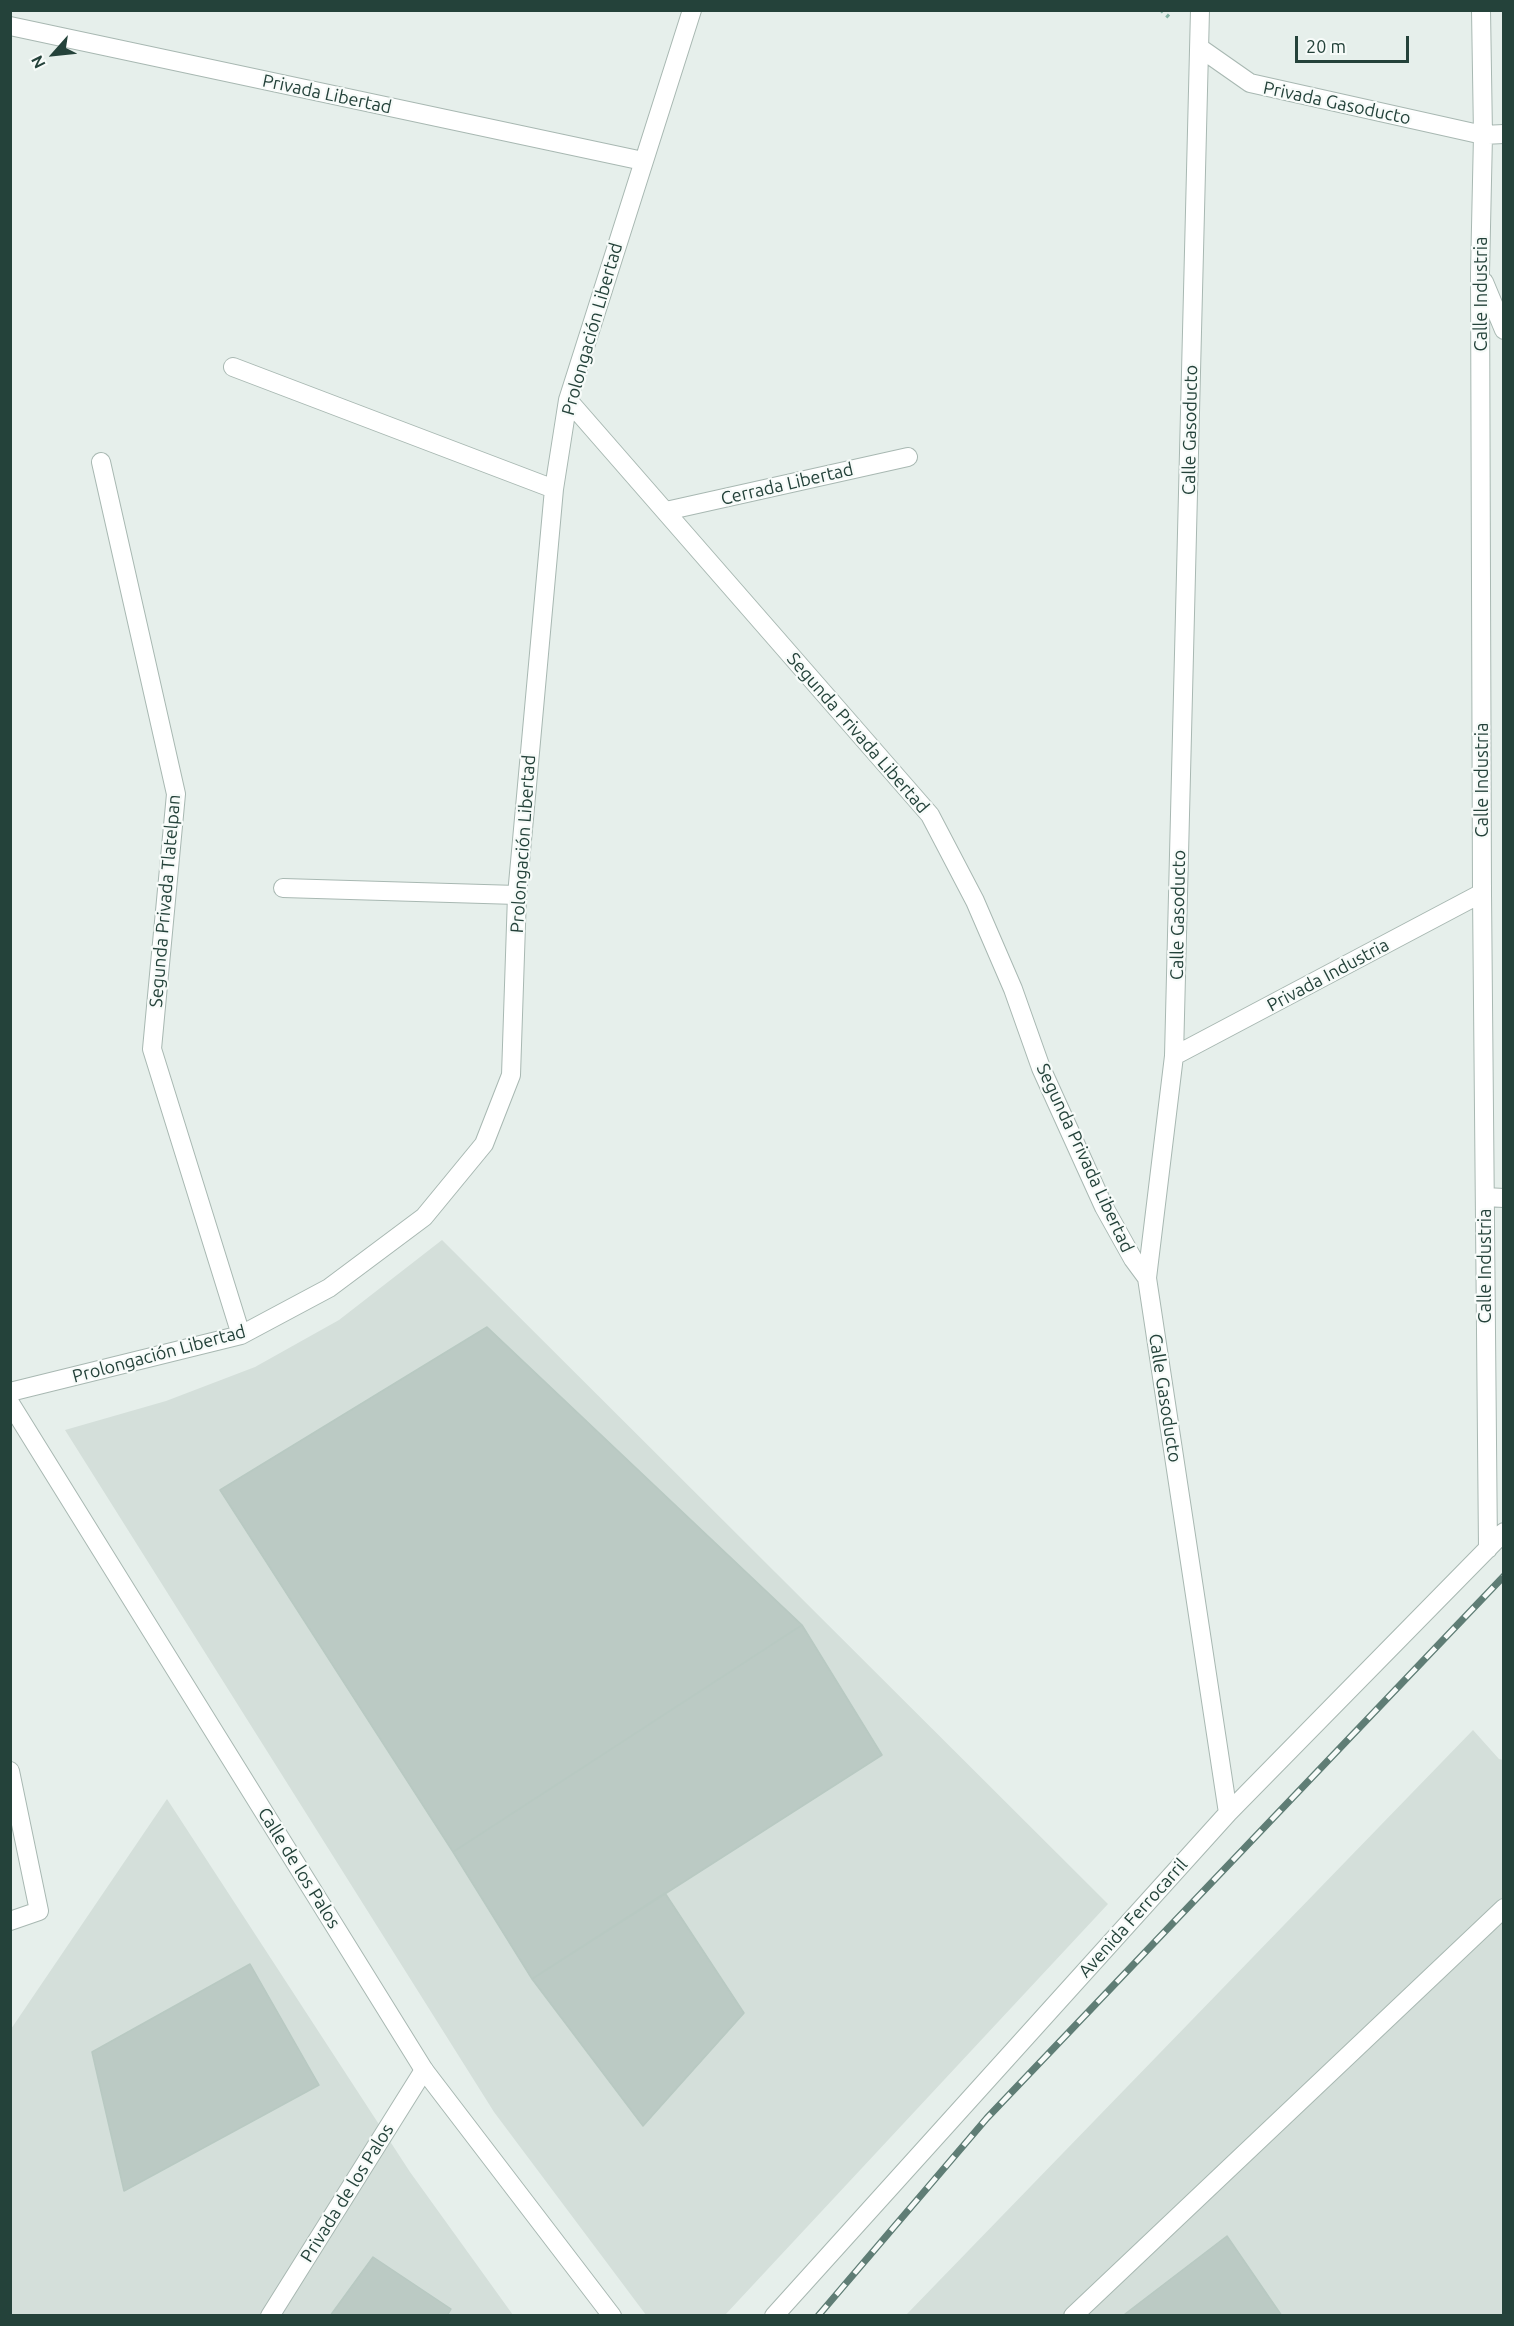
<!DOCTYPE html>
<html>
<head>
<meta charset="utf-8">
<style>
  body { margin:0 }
  #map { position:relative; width:1514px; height:2326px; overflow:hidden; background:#e6efeb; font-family:Ubuntu,sans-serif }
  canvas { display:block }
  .frame { position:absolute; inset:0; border:12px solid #24423a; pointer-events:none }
  .north { position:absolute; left:24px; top:24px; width:60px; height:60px; -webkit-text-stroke:4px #f7fbf9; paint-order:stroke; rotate:243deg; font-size:16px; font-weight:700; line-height:24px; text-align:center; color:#24423a }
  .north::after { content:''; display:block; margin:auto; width:21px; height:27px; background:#24423a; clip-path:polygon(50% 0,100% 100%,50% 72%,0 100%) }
  .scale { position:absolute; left:1295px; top:36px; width:114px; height:27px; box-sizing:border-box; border:3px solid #24423a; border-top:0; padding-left:8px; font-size:18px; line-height:21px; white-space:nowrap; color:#24423a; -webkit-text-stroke:4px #f7fbf9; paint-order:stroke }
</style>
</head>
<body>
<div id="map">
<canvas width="1514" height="2326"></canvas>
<div class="frame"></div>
<div class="north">N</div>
<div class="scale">20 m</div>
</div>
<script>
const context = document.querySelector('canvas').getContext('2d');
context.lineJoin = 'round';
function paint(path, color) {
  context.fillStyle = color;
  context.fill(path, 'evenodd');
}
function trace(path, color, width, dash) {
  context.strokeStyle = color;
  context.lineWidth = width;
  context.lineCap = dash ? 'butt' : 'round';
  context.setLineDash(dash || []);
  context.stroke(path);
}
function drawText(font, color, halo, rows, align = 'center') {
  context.font = font + ' Ubuntu,sans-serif';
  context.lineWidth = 4.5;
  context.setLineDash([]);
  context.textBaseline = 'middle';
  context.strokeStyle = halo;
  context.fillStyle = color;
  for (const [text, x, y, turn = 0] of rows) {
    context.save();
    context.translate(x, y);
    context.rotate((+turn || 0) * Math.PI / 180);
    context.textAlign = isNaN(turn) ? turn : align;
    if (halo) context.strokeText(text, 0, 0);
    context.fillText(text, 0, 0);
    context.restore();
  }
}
paint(new Path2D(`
  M442 1240 1108 1904 725 2315H646L494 2112 65 1430 166 1401 255 1367 339 1320Z
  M1473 1730 1499 1759 1503 1760V2315L905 2316Z
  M167 1799 410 2172 513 2315 11 2316V2029Z`), '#d4dfda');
const building = new Path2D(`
  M487 1327 802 1625 453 1852 220 1490Z
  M802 1625 882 1755 532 1979 453 1852Z
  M665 1893 744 2013 643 2126 532 1979Z
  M250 1964 319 2085 124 2191 92 2052Z
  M1227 2236 1282 2316H1125V2314Z
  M373 2257 451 2309 447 2316H330Z`);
paint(building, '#bbcac4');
trace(building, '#b8c9c2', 1.5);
const lane = new Path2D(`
  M270 2316 424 2070
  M1073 2316 1504 1908`);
const street = new Path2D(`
  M1200 10 1174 1056 1147 1278 1228 1813
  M1481 10 1483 135 1480 273 1482 893 1488 1549
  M10 26 643 161
  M1200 48 1250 83 1483 135 1504 134
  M1484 282 1504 330
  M233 367 554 489
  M568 400 930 815 975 901 1013 989 1041 1068 1104 1207 1133 1259 1147 1278
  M101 462 176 794 152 1049 241 1335
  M666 511 908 457
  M283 888 517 895
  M1174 1056 1482 893
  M1485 1197 1504 1198
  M10 1392 241 1335 329 1288 424 1217 484 1144 511 1075 517 895 554 489 568 400 692 10
  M10 1403 424 2070 612 2316
  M10 1771 39 1911 10 1921
  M774 2316 1228 1813 1504 1532`);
trace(lane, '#a8b8b2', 20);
trace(street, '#a8b8b2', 20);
trace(new Path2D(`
  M1161 10 1172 20`), '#86b3a5', 4, [3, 4.5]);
trace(lane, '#fff', 18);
trace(street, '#fff', 18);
const rail = new Path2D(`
  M818 2316 987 2118 1504 1576`);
trace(rail, '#5f7d75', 7);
trace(rail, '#f7fbf9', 4.5, [14]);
drawText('18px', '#24423a', '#f7fbf9', [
  ["Privada Libertad",327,94,12],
  ["Privada Gasoducto",1337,103,12],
  ["Calle Industria",1481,294,-90],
  ["Prolongación Libertad",592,329,-74],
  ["Calle Gasoducto",1190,430,-89],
  ["Cerrada Libertad",787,484,-13],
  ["Segunda Privada Libertad",858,733,49],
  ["Calle Industria",1482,780,-90],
  ["Prolongación Libertad",523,844,-86],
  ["Segunda Privada Tlatelpan",165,901,-85],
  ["Calle Gasoducto",1178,915,-89],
  ["Privada Industria",1328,975,-28],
  ["Segunda Privada Libertad",1085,1158,65],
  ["Calle Industria",1485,1266,-90],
  ["Prolongación Libertad",159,1354,-15],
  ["Calle Gasoducto",1165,1398,81],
  ["Calle de los Palos",299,1868,58],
  ["Avenida Ferrocarril",1133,1918,-48],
  ["Privada de los Palos",347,2193,-58]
]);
</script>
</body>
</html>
